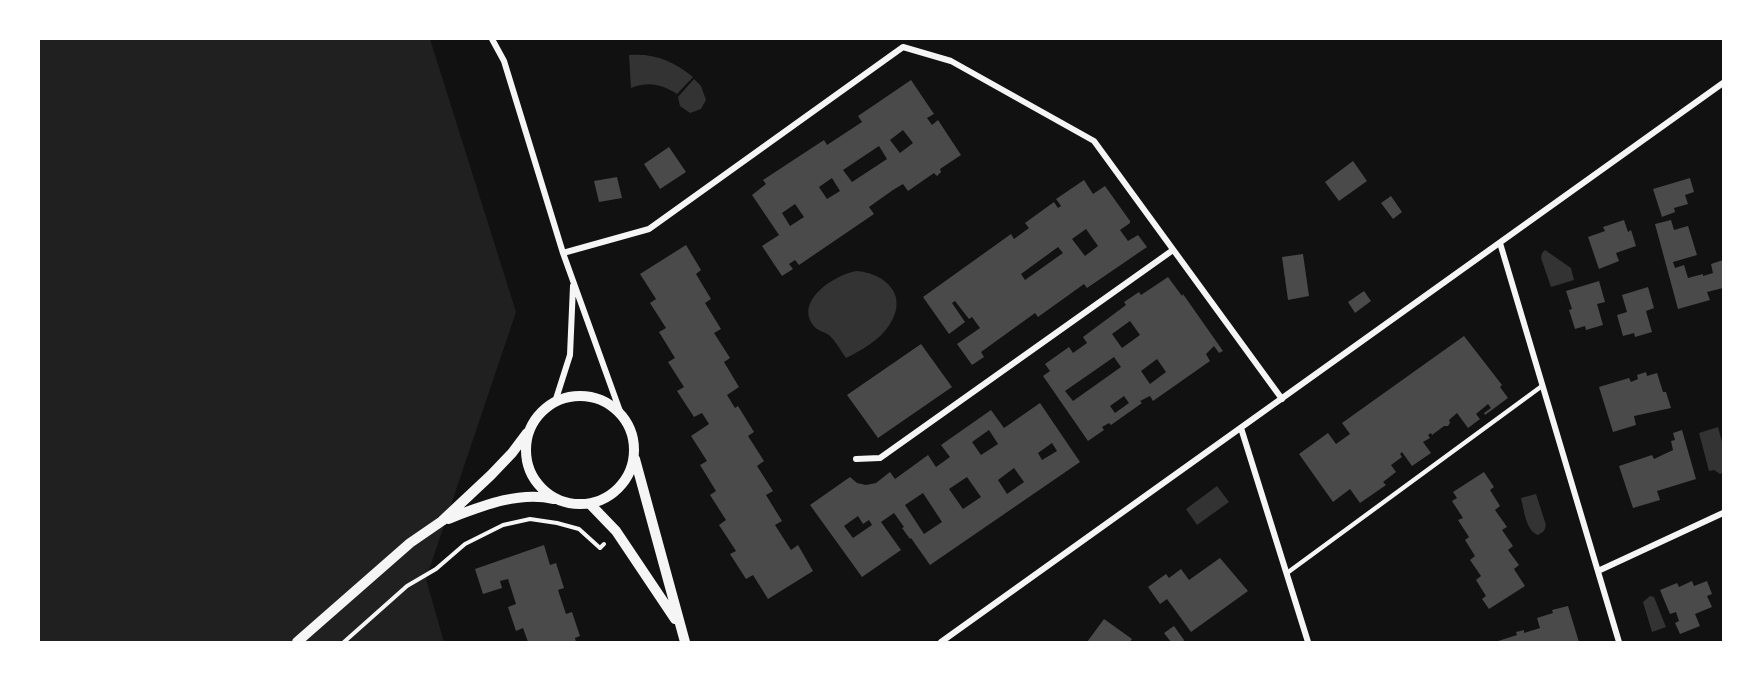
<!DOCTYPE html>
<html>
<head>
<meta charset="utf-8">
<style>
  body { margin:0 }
  #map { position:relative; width:1762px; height:681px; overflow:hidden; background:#111; font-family:Mulish,sans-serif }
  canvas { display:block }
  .frame { position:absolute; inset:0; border:40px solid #fff; pointer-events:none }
</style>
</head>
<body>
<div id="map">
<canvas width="1762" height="681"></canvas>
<div class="frame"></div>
</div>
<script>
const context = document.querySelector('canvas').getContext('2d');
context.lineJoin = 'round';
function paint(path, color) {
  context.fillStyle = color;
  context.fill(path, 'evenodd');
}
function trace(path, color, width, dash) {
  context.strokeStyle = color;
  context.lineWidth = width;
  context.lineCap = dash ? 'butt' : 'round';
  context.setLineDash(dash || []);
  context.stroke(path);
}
paint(new Path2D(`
  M39 39H430L516 312 426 579 444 642H39Z`), '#202020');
paint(new Path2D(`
  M629 55C654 53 674 61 693 77L677 94C662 84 648 81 631 88Z
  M694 79 701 86 706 100 701 109 690 113 680 106 678 97Z
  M1545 250 1571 268 1574 280 1551 287 1541 258 1542 253Z
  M856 271C885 273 909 295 890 324 880 340 862 350 846 358 841 351 835 340 829 335 823 331 817 331 813 325 795 300 835 275 856 271Z
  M1718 427 1723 446V473L1720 474 1714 470 1709 471 1699 433Z
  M1217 486 1229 502 1197 525 1186 509Z
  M1536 494 1546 525 1544 531 1538 535C1526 531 1524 510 1521 498Z
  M1650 596 1654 597 1666 627 1652 632 1643 602Z`), '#333');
paint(new Path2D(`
  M911 80 934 114 927 118 932 125 938 120 961 155 940 169 941 172 937 176 934 173 908 191 903 184 893 190 869 207 874 214 799 265 795 260 789 264 793 269 782 276 762 246 779 235 752 195 766 184 763 180 824 140 827 145 862 122 858 116ZM903 130 913 143 900 153 890 140ZM879 146 887 159 852 182 843 170ZM832 178 840 191 827 199 819 187ZM795 204 804 217 790 226 782 213Z
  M669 147 686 172 660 189 644 164Z
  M1353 161 1367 181 1339 201 1325 182Z
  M617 177 622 198 599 202 594 181Z
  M1690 178 1694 192 1685 195 1688 204 1674 208 1675 212 1662 217 1653 189Z
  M1084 180 1093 194 1105 186 1130 221V223L1120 230 1128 241 1138 235 1147 247 1087 288 1084 284 1038 317 1035 313 981 352 984 357 972 365 957 344 980 328 972 317 969 319 955 301 952 303 965 322 949 334 923 297 1011 234 1014 239 1029 228 1025 223 1054 202 1058 208 1061 206 1056 199ZM1086 229 1098 246 1085 256 1072 239ZM1058 247 1063 253 1025 280 1021 274Z
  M1391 196 1402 212 1393 219 1381 203Z
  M1624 220 1628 232 1631 230 1636 246 1616 253 1619 261 1599 269 1588 237 1605 231 1603 227Z
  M1671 220 1674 230 1688 226 1697 255 1673 262 1675 268 1684 265 1688 278 1703 274V276L1713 273 1711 264 1723 260V288L1707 292 1710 300 1678 309 1655 224Z
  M686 245 701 270 696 274 711 299 705 303 721 329 714 333 730 358 724 362 739 387 727 395 735 408 738 406 754 432 748 436 764 461 757 466 773 491 766 495 782 521 775 525 791 550 798 545 813 571 768 599 753 575 746 579 730 554 736 551 719 525 726 520 710 495 716 491 700 465 707 461 691 436 709 424 702 413 694 417 677 391 684 387 668 362 675 358 659 332 666 328 650 303 656 299 640 274Z
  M1303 254 1309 296 1288 300 1282 257Z
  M1168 277 1182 296 1183 294 1223 351 1219 353 1214 346 1206 354 1210 361 1153 401 1150 396 1140 401 1142 403 1111 425 1109 423 1102 427 1104 430 1088 441 1043 376 1050 371 1045 364 1069 347 1073 353 1087 343 1083 337 1126 305 1124 302 1139 292 1141 295ZM1130 321 1140 335 1122 348 1112 334ZM1114 357 1121 367 1073 401 1065 391ZM1157 359 1166 372 1150 384 1141 371ZM1124 396 1129 403 1115 413 1110 406Z
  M1599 281 1605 302 1597 304 1603 325 1586 330 1585 326 1575 329 1569 310 1572 309 1566 291Z
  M1648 287 1654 308 1646 311 1652 332 1635 337 1634 333 1623 336 1617 315 1627 312 1622 295Z
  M1364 291 1371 301 1355 313 1348 302Z
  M1464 336 1502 385 1500 387 1508 398 1485 415 1484 413 1491 408 1488 404 1476 414 1480 419 1468 428 1457 413 1449 420 1450 423 1448 426H1444L1432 435 1431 433 1428 435 1430 438 1423 442 1431 453 1412 466 1402 452 1400 454 1402 457 1391 465 1396 472 1383 482 1386 485 1360 503 1350 489 1333 502 1299 454 1328 433 1336 444 1350 434 1342 423Z
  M921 344 952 387 878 438 847 395Z
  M1646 372 1647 376 1657 373 1663 392H1666L1671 408 1634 416 1636 425 1613 432 1599 387 1629 378 1631 382 1638 379 1637 375Z
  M1040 403 1080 462 930 565 911 538 910 539 902 528 904 527 894 513 881 522 901 550 862 577 810 505 850 477 857 483 866 485 876 483 890 472 895 479 928 455 936 467 950 457 941 445 991 410 1004 428ZM989 430 998 444 981 455 972 442ZM1052 443 1057 451 1042 460 1038 453ZM1014 468 1024 482 1007 494 998 480ZM967 477 981 497 963 509 949 489ZM923 493 942 522 924 534 905 505ZM858 516 863 524 869 520 872 525 853 538 844 526Z
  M1682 430 1696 479 1657 491 1660 500 1633 508 1619 466 1652 455 1654 459 1673 450 1671 441 1675 440 1673 433Z
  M1484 472 1494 487 1490 490 1500 506 1495 510 1507 527 1502 530 1513 546 1508 550 1519 565 1514 569 1525 586 1489 609 1482 599 1486 596 1476 580 1481 576 1470 560 1475 556 1465 540 1469 537 1458 520 1463 518 1452 501 1457 498 1453 492Z
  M544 545 550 565 556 563 564 588 558 590 566 614 572 612 580 636 575 638 576 642H528L523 628 516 631 508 607 516 604 508 579 500 581 502 588 483 594 475 569Z
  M1220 558 1248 591 1191 632 1167 599 1160 604 1148 587 1166 574 1169 578 1181 569 1189 580Z
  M1692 581 1694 586 1707 581 1712 594 1707 596 1712 607 1695 614 1700 626 1680 634 1675 623 1679 621 1676 612 1670 614 1660 590 1677 583 1679 587Z
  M1568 606 1579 642H1495L1517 635 1516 632 1524 630V633L1540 628 1537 618 1553 613 1552 610Z
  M1104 619 1132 639 1130 642H1087Z
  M1174 626 1184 640 1183 642H1171L1164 633Z`), '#4a4a4a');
trace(new Path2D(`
  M344 642 407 586 436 569 465 544 503 525 530 519 557 523 579 529 600 548 604 544`), '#f5f5f5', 4);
trace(new Path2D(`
  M1287 573 1542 386`), '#f5f5f5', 4.5);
trace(new Path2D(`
  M492 39 504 61 563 253 621 414
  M1500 243 1619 642
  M563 253 649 229 903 47 951 61 1094 141 1282 399
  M555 402 570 355 573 286
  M1241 428 1308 642
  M856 459 880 458 1173 250
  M1598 571 1723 513
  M941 642 1723 83`), '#f5f5f5', 6);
trace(new Path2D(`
  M526 450a54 54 0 1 1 108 0a54 54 0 1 1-108 0Z
  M635 459 685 642
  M590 504 616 531 675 619
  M448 519C482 506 518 491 554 499
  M297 642 410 543 442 521 491 475 512 453 527 433`), '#f5f5f5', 10);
</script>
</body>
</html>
